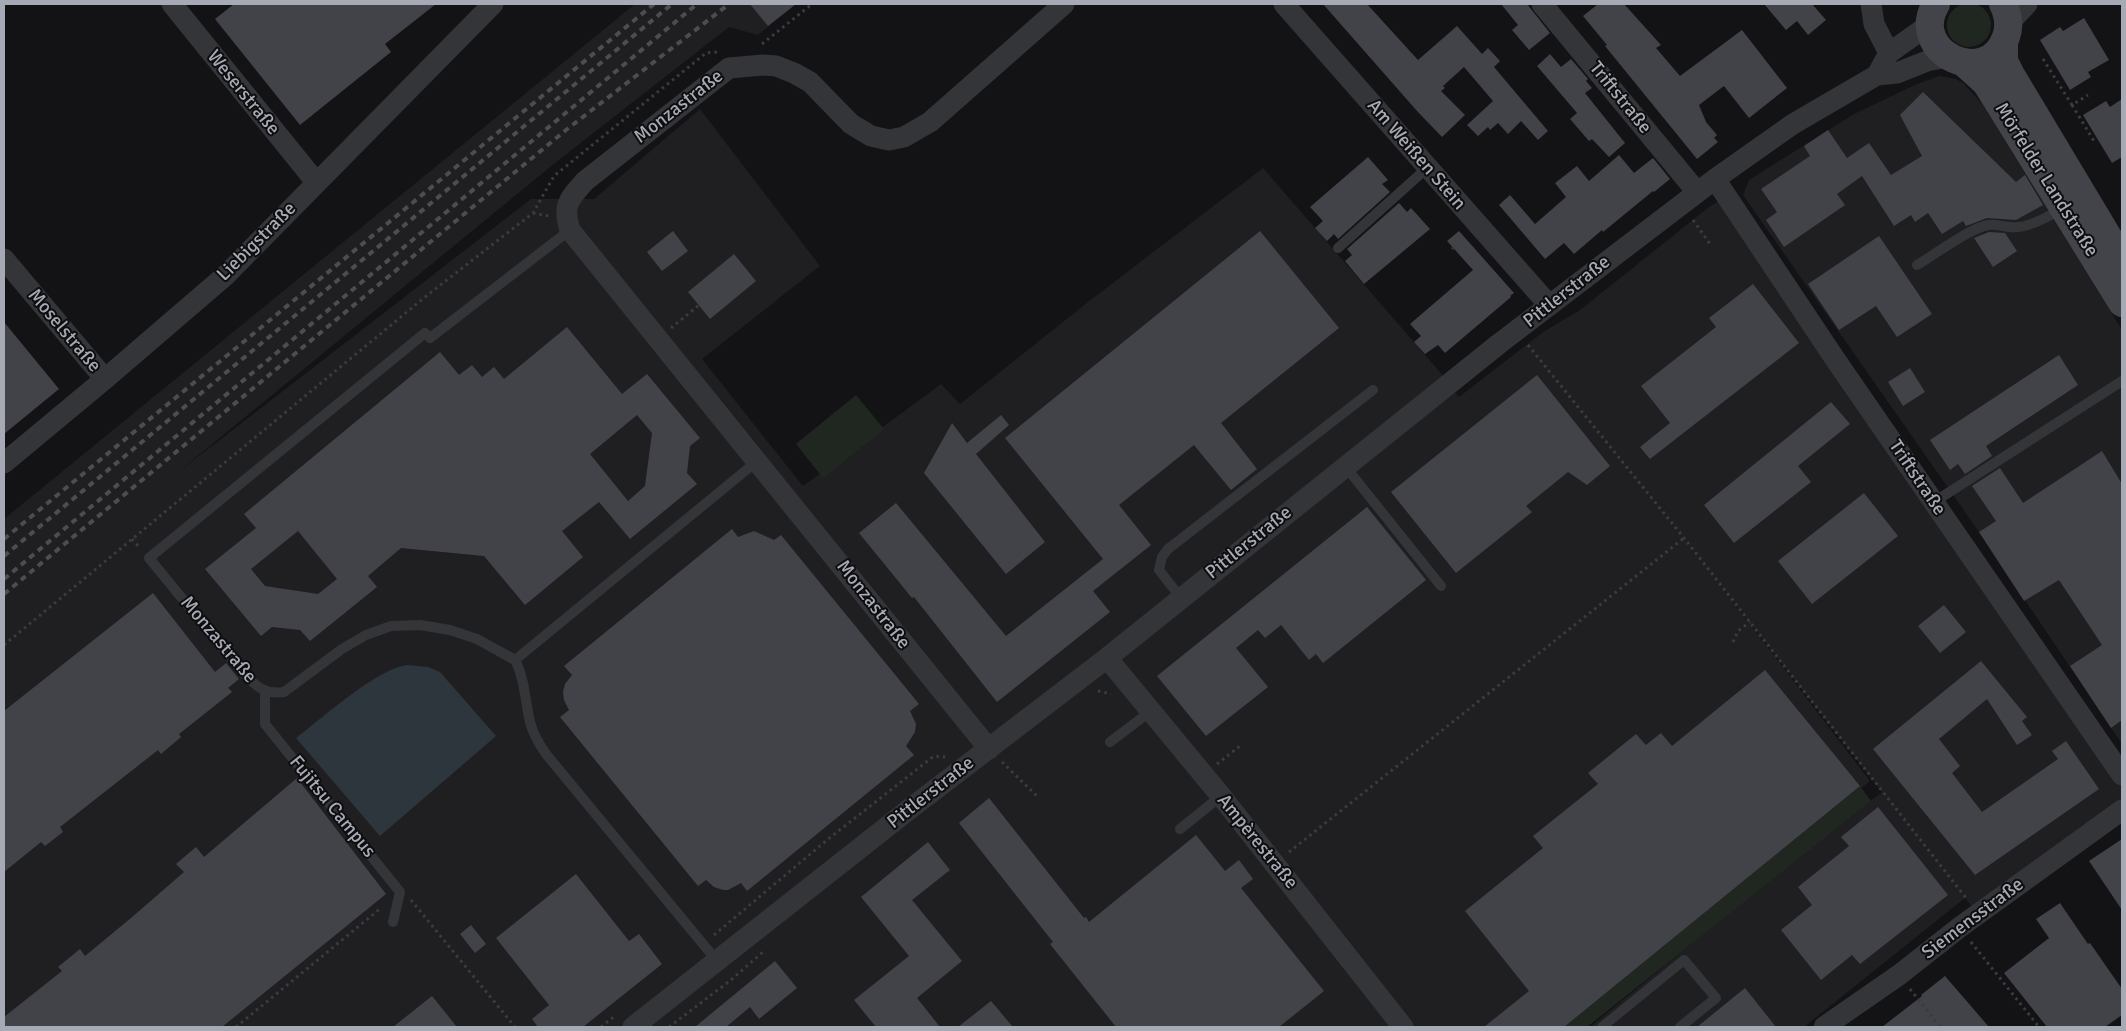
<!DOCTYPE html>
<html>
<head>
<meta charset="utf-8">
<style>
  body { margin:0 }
  #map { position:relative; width:2126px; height:1031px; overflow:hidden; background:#131315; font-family:Signika,sans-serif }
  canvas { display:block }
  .frame { position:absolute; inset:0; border:5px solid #a6aab4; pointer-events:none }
</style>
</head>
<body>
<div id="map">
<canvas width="2126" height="1031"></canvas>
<div class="frame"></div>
</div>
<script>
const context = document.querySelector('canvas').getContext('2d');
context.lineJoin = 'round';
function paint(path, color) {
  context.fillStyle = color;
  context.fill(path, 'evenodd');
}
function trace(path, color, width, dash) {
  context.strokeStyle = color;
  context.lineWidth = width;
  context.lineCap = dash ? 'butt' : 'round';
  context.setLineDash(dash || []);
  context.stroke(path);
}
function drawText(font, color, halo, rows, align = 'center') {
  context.font = font + ' Signika,sans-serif';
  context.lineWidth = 4;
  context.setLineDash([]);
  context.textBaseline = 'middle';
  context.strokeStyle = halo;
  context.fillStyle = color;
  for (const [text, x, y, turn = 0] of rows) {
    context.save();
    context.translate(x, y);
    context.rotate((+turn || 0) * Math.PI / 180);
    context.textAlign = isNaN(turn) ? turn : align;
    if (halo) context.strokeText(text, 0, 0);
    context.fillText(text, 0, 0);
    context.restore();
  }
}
paint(new Path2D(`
  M635 4H796L758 35 729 27 555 163 177 473 531 199H594L700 109 820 266 702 359 803 486 941 384 960 404 1088 302 1263 168 1439 371 1459 397 1543 332 1580 310 1709 207 1728 195 2122 774V811L1978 914 1965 898 1804 1027H1590L1724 917 1882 792 1710 572 1870 781 1566 1027H4V519Z
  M1939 76 1956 79 1963 83 1983 105 2122 330V744L1979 532 1743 195 1749 180 1854 114 1917 84Z`), '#1f1f22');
paint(new Path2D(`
  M1947 25a22 22 0 1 1 44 0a22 22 0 1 1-44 0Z
  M856 395 884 429 823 478 796 444Z
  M1860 786 1871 801 1587 1027H1564Z`), '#202720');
paint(new Path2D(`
  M408 665 428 667 440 672 496 736 380 836 296 738C323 718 377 668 408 665Z`), '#2d363c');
paint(new Path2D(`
  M234 4H436L385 44 391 52 300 125 215 19Z
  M750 4H796L768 26Z
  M1323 4H1367L1418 60 1457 26 1482 54 1488 48 1500 61 1494 67 1548 131 1538 140 1521 121 1508 134 1498 123 1490 130 1488 127 1478 136 1467 125 1493 101 1464 67 1443 86 1445 88 1441 91 1465 115 1442 137 1417 111Z
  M1501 4H1527L1550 33 1529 50 1512 30 1518 25Z
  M1598 4H1624L1661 45 1656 48 1680 76 1742 30 1787 88 1749 118 1724 86 1699 105 1706 122 1717 135 1714 138 1718 142 1697 159 1605 46 1607 45 1583 16Z
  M1764 4H1812L1826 20 1808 35 1797 21 1786 30Z
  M2084 18 2109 60 2088 72 2091 77 2070 90 2040 40 2060 27 2063 31Z
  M1550 54 1561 67 1571 59 1588 79 1586 81 1592 88 1585 93 1625 143 1609 157 1592 139 1589 141 1570 119 1577 113 1537 66Z
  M1923 92 2016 182 2025 175 2043 205 2016 220 1987 218 1966 226 1963 221 1942 234 1928 213 1915 222 1911 215 1894 226 1862 176 1837 194 1845 205 1784 247 1766 220 1777 212 1761 189 1810 156 1804 146 1828 130 1847 158 1869 143 1891 175 1922 156 1900 115Z
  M2122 99V157L2112 163 2083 115 2106 101 2110 107Z
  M1619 155 1634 173 1653 158 1670 179 1654 192 1653 191 1603 232 1602 230 1574 254 1564 243 1545 259 1499 205 1510 195 1535 224 1566 197 1555 183 1577 166 1589 181Z
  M1368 157 1388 180 1382 184 1390 192 1338 239 1334 234 1327 241 1315 228 1323 221 1310 207Z
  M1399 203 1407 212 1411 208 1430 229 1364 284 1345 261 1352 255 1347 249Z
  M673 231 688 251 662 271 647 252Z
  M1260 231 1339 328 1221 423 1257 469 1231 490 1194 445 1119 505 1151 545 1093 591 1110 612 997 702 914 597 912 598 859 533 896 503 1006 636 1103 559 1005 438Z
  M1459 231 1514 293 1510 296 1511 297 1445 353 1438 345 1425 354 1414 342 1421 336 1410 324 1473 270 1447 241Z
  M1989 232 2005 233 2017 251 1993 267 1974 238Z
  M1879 236 1932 314 1897 337 1876 306 1839 330 1808 284Z
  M734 254 756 281 710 319 688 292Z
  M1753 284 1799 343 1650 459 1640 447 1670 423 1641 386 1716 327 1709 318Z
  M4 322 59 389 4 434Z
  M567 327 622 394 647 374 700 438 690 446 687 473 697 484 630 539 599 502 562 531 583 557 525 605 484 556 401 548 368 576 377 587 310 641 300 630 272 627 261 636 205 569 256 528 244 514 440 352 459 375 472 365 482 377 494 367 504 379ZM637 415 652 433 645 486 628 501 590 454ZM298 531 337 579 318 594 265 586 251 569Z
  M2059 355 2078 385 1986 446 1992 456 1965 474 1958 464 1950 470 1930 440Z
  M1910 368 1925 392 1903 406 1888 382Z
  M1537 375 1610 466 1587 485 1568 472 1526 506 1532 512 1456 573 1391 492Z
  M1831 402 1850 424 1798 466 1811 482 1734 543 1704 505Z
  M1001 415 1009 425 976 454 1045 542 1006 574 924 473 952 423 967 443Z
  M2102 451 2122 484V720L2111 728 2070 666 2102 645 2059 580 2024 601 1979 532 1996 521 1972 486 2000 468 2023 503Z
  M1864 493 1898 536 1812 604 1778 561Z
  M1367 507 1426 580 1323 663 1316 654 1309 660 1281 625 1265 638 1258 630 1236 648 1268 687 1206 736 1157 676Z
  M732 529 738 537 754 531 774 540 781 535 919 704 910 711 916 724 915 732 906 746 914 755 747 891 741 883 728 890H723L714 887 706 880 698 886 560 717 569 710 564 700 563 692 565 684 572 675 564 666Z
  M153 593 215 672 226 663 239 679 228 688 232 692 179 734 181 737 161 754 158 750 60 827 63 832 45 846 41 842 4 872V711Z
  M1944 605 1966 632 1940 653 1918 626Z
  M1981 661 2027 717 2022 721 2032 735 2017 745 1987 699 1939 739 1960 766 1952 773 1982 812 2058 759 2052 751 2066 741 2099 789 1975 875 1873 749Z
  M1765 670 1860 786 1564 1027H1484L1529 991 1465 911 1543 848 1533 836 1598 784 1588 773 1636 734 1646 745 1661 733 1672 746Z
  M297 778 386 894 222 1027H4V1017L62 971 58 967 80 949 85 956 131 918 184 872 176 864 196 847 204 857Z
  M989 798 1084 918 1086 917 1089 922 1196 835 1225 871 1239 860 1253 879 1241 888 1324 991 1279 1027H1116L1050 944 1053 942 959 823Z
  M1878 807 1948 895 1860 964 1852 955 1821 980 1781 930 1812 905 1798 887 1849 846 1841 837Z
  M2122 839V910L2089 861Z
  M928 842 950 870 912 900 962 961 917 998 940 1027H876L854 1000 909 956 861 897Z
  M576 874 629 941 639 934 662 964 583 1027H538L532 1019 549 1005 496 938Z
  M2060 903 2088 944 2090 943 2122 989V1015L2105 1027H2047L2004 973 2049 938 2036 919Z
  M471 925 486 944 475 953 460 934Z
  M775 961 797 988 759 1019 750 1007 726 1027H695Z
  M1945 976 1989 1027H1882L1922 996 1921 995Z
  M1745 988 1776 1027H1697Z
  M432 996 457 1027H393Z
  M991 1001 1013 1027H958Z`), '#424348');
trace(new Path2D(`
  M762 44 812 4
  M2043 59 2072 105 2088 95
  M2072 105 2094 141
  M533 213 549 216
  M1693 220 1710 244
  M1452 249 1453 248
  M671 328 699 305
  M1528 345 1684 538 1966 898
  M132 539 140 548
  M1733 642 1738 631 1750 622
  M4 645 425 297 533 213 554 176 706 53 717 52
  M1098 691 1111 694
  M1002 762 1039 798
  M1217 764 1240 746
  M1289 852 1684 538
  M411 900 515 1027
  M714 935 827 840 934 756 946 757
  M1971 942 2039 1027
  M1910 989 1940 1027
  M236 1027 381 908
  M601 1027 616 1015
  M669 1027 731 980 764 951`), '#3b3c40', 3, [2.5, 4]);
trace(new Path2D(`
  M570 230 430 338 425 333 149 558 245 675C257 687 266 695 284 692L342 649 366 635 391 626 420 625 450 630 477 639 515 660 756 462
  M1338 248 1427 168
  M1917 265C1936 254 1968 229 1988 225 1997 224 2003 227 2011 227 2027 229 2048 217 2061 209
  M1345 466 1441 586
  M1934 502 2122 381
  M1181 598 1159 570 1162 557 1168 549 1373 390
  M515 660C525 679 525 701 530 722 533 734 539 744 546 754L717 961
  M265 692V724L400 892 393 922
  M1110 742 1151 711
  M1180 829 1221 796
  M1602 1027 1684 960 1716 998 1680 1027`), '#343539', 10);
trace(new Path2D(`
  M172 4 316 182
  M1284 4 1549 305
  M1542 4 1697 192
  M1871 4 1874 24 1889 53
  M2009 27 2011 21 2027 4
  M1877 75 1889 53 1930 24
  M1715 179 1835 359 2122 775
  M4 259 105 379
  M4 463 105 379 226 275 493 4
  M1107 658 1221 796 1403 1027
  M989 749 570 230C562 205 569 199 585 181L729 68 763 65 776 66 794 73 810 82 851 124 871 136 889 140 904 137 930 122 1064 4
  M633 1027 907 811 1107 658 1500 343 1715 179 1793 124 1877 75 1897 73 1927 61 1948 57
  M1824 1027 1899 975 1960 927 2122 810`), '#343539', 21);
trace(new Path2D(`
  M1936 4C1907 53 1988 90 2006 37 2010 26 2008 14 2003 4
  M2004 42V61L2011 75 2122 260
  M1964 63 1986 83 2122 303`), '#434449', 28);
trace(new Path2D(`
  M4 539 654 4
  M4 556 672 4
  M4 579 697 4
  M4 594 566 130 729 4`), '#4c4d52', 4, [6, 5]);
drawText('19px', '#a6aab4', '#0e0e10', [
  ["Weserstraße",243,93,51],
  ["Triftstraße",1620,98,51],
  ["Monzastraße",679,107,-38],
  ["Am Weißen Stein",1416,155,49],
  ["Mörfelder Landstraße",2046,180,58],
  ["Liebigstraße",257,242,-45],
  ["Pittlerstraße",1567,292,-38],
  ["Moselstraße",64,331,50],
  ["Triftstraße",1917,478,56],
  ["Pittlerstraße",1249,543,-39],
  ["Monzastraße",873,605,52],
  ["Monzastraße",218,640,50],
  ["Pittlerstraße",931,793,-38],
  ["Fujitsu Campus",332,807,51],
  ["Ampèrestraße",1257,842,51],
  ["Siemensstraße",1973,919,-37]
]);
</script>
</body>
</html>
